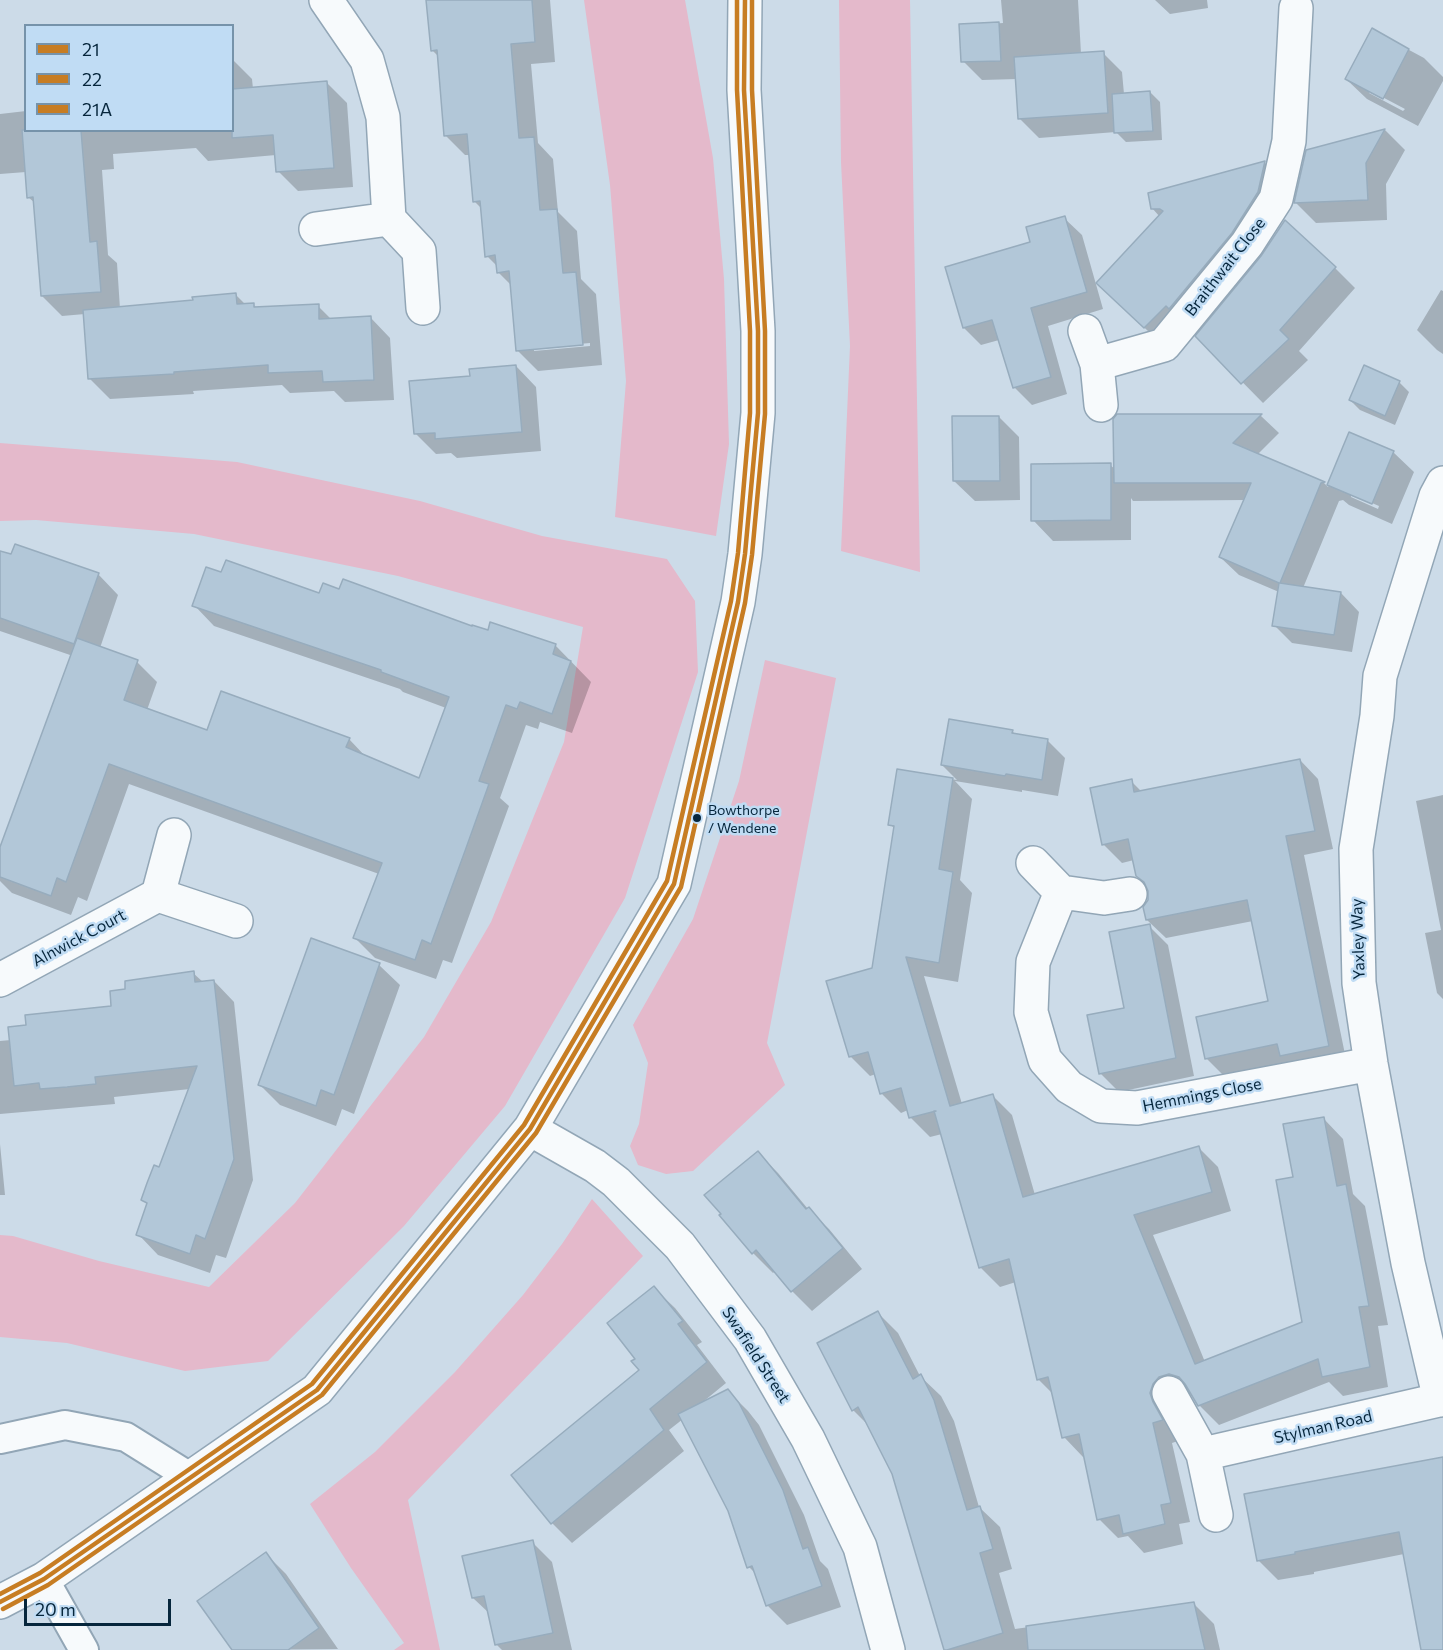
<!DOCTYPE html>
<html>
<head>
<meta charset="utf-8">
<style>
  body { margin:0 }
  #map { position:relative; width:1443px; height:1650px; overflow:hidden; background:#ccdbe8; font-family:Commissioner,sans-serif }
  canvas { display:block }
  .legend { position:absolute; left:24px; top:24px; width:210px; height:108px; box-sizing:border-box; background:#c0dcf4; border:2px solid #7693aa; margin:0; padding:8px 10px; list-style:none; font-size:18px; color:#06263c }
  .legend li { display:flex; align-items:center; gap:12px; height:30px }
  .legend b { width:30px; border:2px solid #7693aa }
  .scale { position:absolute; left:24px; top:1599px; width:147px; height:27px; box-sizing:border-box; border:3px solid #06263c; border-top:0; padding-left:8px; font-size:18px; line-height:21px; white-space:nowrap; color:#06263c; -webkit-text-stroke:4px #c0dcf4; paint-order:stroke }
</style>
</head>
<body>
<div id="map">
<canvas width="1443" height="1650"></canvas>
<ul class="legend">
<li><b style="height:8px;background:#c77d23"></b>21</li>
<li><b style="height:8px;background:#c77d23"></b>22</li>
<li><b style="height:8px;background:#c77d23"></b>21A</li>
</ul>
<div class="scale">20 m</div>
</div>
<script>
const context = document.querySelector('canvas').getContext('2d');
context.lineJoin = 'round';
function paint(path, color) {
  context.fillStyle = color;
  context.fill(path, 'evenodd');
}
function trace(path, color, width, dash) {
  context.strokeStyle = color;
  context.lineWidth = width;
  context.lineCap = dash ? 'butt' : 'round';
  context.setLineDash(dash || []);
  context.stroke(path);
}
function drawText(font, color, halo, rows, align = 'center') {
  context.font = font + ' Commissioner,sans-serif';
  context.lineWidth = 5;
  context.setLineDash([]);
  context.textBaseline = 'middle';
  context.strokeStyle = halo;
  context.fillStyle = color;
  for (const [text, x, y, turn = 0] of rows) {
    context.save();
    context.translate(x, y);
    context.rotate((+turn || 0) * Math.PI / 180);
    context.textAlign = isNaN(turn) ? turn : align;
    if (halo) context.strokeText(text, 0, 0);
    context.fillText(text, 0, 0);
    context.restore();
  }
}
paint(new Path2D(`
  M584 0H685L713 158 724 279 729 444 716 536 615 517 626 381 610 185Z
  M839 0H910L920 572 841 551 850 346 841 162Z
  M0 443 237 462 420 501 542 536 667 559 695 601 698 672 625 898 505 1106 404 1226 268 1361 185 1371 67 1343 0 1337V1235L13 1236 99 1261 209 1287 295 1203 424 1037 491 922 564 742 583 627 398 576 194 534 36 520 0 521Z
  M765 660 836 678 767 1043 785 1085 693 1171 666 1174 638 1165 630 1146 639 1124 648 1063 633 1025 693 919 739 781Z
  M592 1199 643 1256 408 1500 440 1650H394L404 1643 351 1568 310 1504 375 1452 455 1372 523 1295 562 1244Z`), '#e4b9cb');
paint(new Path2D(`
  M427 0H550L555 62 531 64 538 143 553 159 558 212 577 231 581 279 596 294 602 365 538 371 518 351 512 286 498 272V267L487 256 482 209 474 201 470 155H465L445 135 439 57 432 50ZM590 343V346L534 351V348Z
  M1001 0H1078L1081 54 1103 53 1122 72 1124 94 1150 92 1160 102 1162 140 1126 142 1116 132 1039 138 1020 119 1017 79 982 80 963 61 961 26 1003 23Z
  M1155 0H1207L1208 8 1170 14Z
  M1372 30 1424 58 1443 77V81L1418 126 1367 99 1346 79ZM1369 90 1405 109 1403 111 1369 93Z
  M232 59 252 79 253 89 327 83 347 103 353 187 298 191 278 171 276 155 208 161 196 148 113 154 114 169 102 170 108 255 117 263 120 309 236 295 246 305 253 304 258 309 318 306 332 320 370 317 390 338 394 400 345 402 334 391 290 393 282 385 193 391 194 394 110 399 90 379 85 314 62 316 42 296 35 203 28 197 26 172 0 174V114L26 111V130H232Z
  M1385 130 1405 150 1386 184 1387 220 1316 223 1296 203 1307 151Z
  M1265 163 1283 181 1164 346 1117 302 1160 217 1152 208 1150 194Z
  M1064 218 1082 235 1103 309 1048 326 1067 394 1032 405 1014 387 999 340 981 345 964 328 1032 243Z
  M1335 268 1355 288 1299 351 1308 360 1263 403 1197 336Z
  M1441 290 1443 291V354L1437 350 1417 330Z
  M516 366 536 387 541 451 457 458 451 453 436 454 416 434 472 378Z
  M1399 382 1409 392 1395 425 1360 410 1350 400Z
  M1118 416H1261L1279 433 1257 455 1324 483 1328 487 1350 434 1393 452 1414 472 1392 524 1349 505 1343 500 1339 501 1303 588 1341 593 1359 612 1352 652 1292 643 1274 625 1279 592 1239 575 1220 557 1245 500 1133 501 1131 498V540L1053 541 1033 520 1110 465 1115 469ZM1351 494 1379 506 1378 509 1351 497Z
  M999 417 1019 437 1020 500 975 501 954 481Z
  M0 552 98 574 118 595 100 648 137 662 157 682 147 710 207 732 349 739 366 757 420 780 446 708 403 692 400 689 214 626 194 605 222 574 488 632 491 624 556 646 591 682 572 733 540 722 538 729 526 725 500 798 509 806 452 963 443 960 436 979 375 958 355 938 379 874 129 784 87 901 78 897 71 915 12 893 0 881V851L73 656 0 631Z
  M1012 731 1016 735 1048 741 1065 758 1058 796 1022 790V792L955 781 972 799 960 880 972 893 958 982 924 976 962 1104 992 1095 1012 1115 1035 1195 1198 1147 1218 1167 1231 1211 1153 1235 1205 1362 1303 1323 1294 1178 1324 1119 1343 1139 1353 1194 1365 1206 1388 1325 1378 1326 1388 1387 1343 1396 1329 1382 1219 1425 1199 1405 1193 1394 1180 1396 1181 1440 1172 1443 1190 1522 1179 1524 1183 1544 1144 1553 1128 1536 1118 1538 1099 1519 1085 1456 1083 1457 1064 1437 1053 1394 1038 1379 1016 1282 1000 1287 980 1267 942 1134 930 1137 910 1117 908 1110 901 1113 881 1093 876 1074 870 1076 850 1056 873 969 895 829 890 824 898 771 957 780 942 765Z
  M1300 760 1318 779 1333 849 1304 855 1347 1064 1225 1077 1206 1058 1270 1003 1253 921 1166 938 1147 920 1150 890 1134 860 1122 863 1103 844 1131 781 1142 792Z
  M1443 795V999L1437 993 1425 933 1441 930 1416 801Z
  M1149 926 1168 945 1194 1076 1119 1092 1100 1073 1125 1009Z
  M379 965 400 985 354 1114 342 1109 336 1126 280 1105 260 1085Z
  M193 973 203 982 214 981 234 1002 253 1180 226 1258 216 1255 210 1273 158 1255 138 1234 148 1205 143 1200 160 1169 190 1089 114 1097 115 1104 0 1114V1041L11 1040 28 1026 113 1008 127 990Z
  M0 1144 5 1195H0Z
  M758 1153 778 1173 808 1209 829 1229 862 1269 812 1311 792 1291 775 1271 773 1273 753 1253Z
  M654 1288 675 1308 702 1342 697 1345 726 1383 704 1401 728 1391 748 1411 759 1425 804 1515 820 1561 828 1569 841 1607 787 1625 767 1605 757 1575 749 1567 729 1510 683 1419 669 1430 684 1451 572 1543 552 1523 641 1370 637 1359Z
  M878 1313 898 1333 920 1376 941 1396 954 1421 979 1507 1000 1527 1012 1569 999 1573 1015 1629 1194 1604 1214 1624 1220 1650H946L894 1474 870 1427 853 1410Z
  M1443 1459V1650H1422L1404 1554 1314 1572V1574L1278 1580 1259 1561 1246 1495Z
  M532 1542 552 1562 572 1650H502L497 1645 490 1614 473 1598Z
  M266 1554 286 1574 338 1649 234 1650Z`), '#0003');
const building = new Path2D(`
  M426 0H532L535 42 511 44 519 138 534 137 540 210 557 209 563 273 576 272 583 345 516 351 509 271 497 273 495 255 485 257 480 201 473 202 467 134 444 136 437 50 431 51Z
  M999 22 1001 61 961 62 959 24Z
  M1372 28 1409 49 1383 99 1345 79Z
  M1104 51 1108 113 1018 119 1014 57Z
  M327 81 334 168 276 172 273 135 232 138V89Z
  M1150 91 1153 131 1114 133 1112 94Z
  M1385 129 1366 163 1368 200 1294 203 1306 150Z
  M22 130H81L90 242 97 241 101 292 41 296 33 197 27 198Z
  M1265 161 1258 192 1232 233 1169 309 1166 306 1144 328 1096 283 1163 211 1160 209H1151L1148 193Z
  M1065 216 1087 292 1031 308 1051 377 1013 388 992 320 963 328 945 267 1030 242 1026 227Z
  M1285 220 1336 267 1280 330 1289 339 1241 384 1195 336 1261 256Z
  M236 293 237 304 254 303V307L319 304V319L371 316 374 380 323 382 322 371 268 373V365L174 372V374L88 379 83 310 193 300 192 297Z
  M516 365 522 432 435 439V433L414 434 409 381 470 376 469 369Z
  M1364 365 1400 381 1385 416 1349 400Z
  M1117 414H1262L1233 443 1325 482 1321 483 1280 583 1341 592 1334 635 1272 626 1279 583 1219 557 1251 483H1114L1113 419Z
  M952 416H999L1000 481H953Z
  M1349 432 1394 451 1372 504 1327 485Z
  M1111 463V520L1031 521V464Z
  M15 544 99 573 74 644 0 618V551L11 554Z
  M226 560 319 593 323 583 339 589 343 579 472 626V625L488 630 490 622 556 644 553 654 571 661 552 714 520 702 517 709 506 705 479 781 489 784 465 851 431 944 422 940 415 960 353 938 382 863 109 764 66 882 57 878 51 896 0 877V847L77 638 138 660 124 700 207 730 221 691 350 738 346 747 419 778 449 697 381 672V670L192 606 206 567 221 572Z
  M949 719 1013 730 1012 733 1048 739 1042 780 1006 774 1005 776 941 765Z
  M1300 759 1315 831 1286 836 1329 1046 1280 1056 1277 1044 1205 1059 1196 1017 1268 1001 1247 900 1146 920 1143 907 1148 900V891L1144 882 1136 876 1128 839 1102 845 1090 788 1132 779 1134 792Z
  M897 769 953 778 939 869 953 872 939 963 906 957 950 1106 993 1094 1023 1197 1199 1146 1212 1192 1134 1215 1195 1364 1302 1322 1276 1180 1293 1177 1283 1124 1324 1117 1337 1186 1346 1184 1369 1306 1359 1307 1370 1367 1322 1377 1318 1359 1198 1406 1185 1384 1179 1377 1169 1374 1159 1377 1153 1384 1150 1393 1153 1402 1163 1420 1153 1423 1171 1503 1161 1505 1165 1524 1123 1534 1119 1515 1097 1520 1079 1434 1062 1438 1048 1377 1037 1380 1009 1259 979 1268 934 1111H936L909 1118 901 1088 880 1094 868 1052 849 1057 826 981 872 968 894 826 888 825Z
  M1150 924 1176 1058 1099 1074 1087 1015 1124 1008 1109 932Z
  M311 938 380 963 334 1095 321 1090 316 1106 258 1085Z
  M194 971 195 982 214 980 234 1159 205 1239 196 1235 190 1254 136 1235 147 1203 141 1200 147 1183 154 1165 159 1167 197 1066 95 1077 96 1084 67 1087 40 1089 39 1083 14 1086 8 1027 26 1025 25 1015 111 1006 110 991 125 989V981Z
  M758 1151 806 1209 809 1207 843 1248 791 1292 756 1250 752 1254 719 1215 721 1214 704 1195Z
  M654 1286 683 1321 678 1324 707 1362 650 1409 664 1430 551 1524 511 1475 639 1370 631 1361 635 1359 607 1323Z
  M878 1311 913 1379 921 1374 934 1400 967 1510 980 1506 993 1549 980 1553 1003 1633 947 1650H944L892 1474 858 1407 852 1411 817 1343Z
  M728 1389 739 1403 783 1490 803 1549 808 1547 822 1586 766 1606 752 1566 747 1568 728 1511 678 1414Z
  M1443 1457V1650H1421L1399 1532 1295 1552V1554L1257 1561 1244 1494Z
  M533 1540 553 1633 495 1645 484 1596 472 1598 462 1556Z
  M266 1552 319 1628 288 1650H232L197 1601Z
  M1194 1602 1205 1650H1028L1026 1626Z`);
paint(building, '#b2c7d8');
trace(building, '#97acbd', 1.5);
const service = new Path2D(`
  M0 1439 65 1425 126 1437 190 1477
  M44 1579 84 1650`);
const minor = new Path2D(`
  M326 0 367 60 383 117 389 219 419 251 423 308
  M316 229 389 219
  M1085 331 1097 364 1164 345 1247 244 1276 199 1289 141 1296 8
  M1097 364 1101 405
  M1033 863 1061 892
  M1130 894 1104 898 1061 892 1033 962 1031 1012 1045 1060 1069 1087 1101 1106 1137 1108 1371 1064
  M158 895 174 835
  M0 980 158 895 236 921
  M530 1129 595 1166 616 1182 680 1246 750 1339 808 1439 860 1547 888 1650
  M1169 1393 1203 1454 1443 1399
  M1440 1400 1408 1263 1371 1064 1359 983 1356 849 1377 716 1380 676 1436 496 1443 483
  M1203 1454 1216 1515
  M0 1602 44 1579 317 1390 530 1129 674 884 738 602 745 554 758 413V331L744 90 745 0`);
trace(service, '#92a6b6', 32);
trace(minor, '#92a6b6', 36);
trace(service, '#f7fafc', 28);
trace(minor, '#f7fafc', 33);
trace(new Path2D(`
  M0 1602 44 1579 317 1390 530 1129 674 884 738 602 745 554 758 413V331L744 90 745 0`), '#c77d23', 4.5);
trace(new Path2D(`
  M3 1609 48 1585 322 1395 536 1133 681 887 745 603 752 555 765 414V331L752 90V0`), '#c77d23', 4.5);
trace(new Path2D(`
  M0 1594 40 1573 312 1384 524 1125 667 881 731 601 738 553 750 413V331L737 90V0`), '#c77d23', 4.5);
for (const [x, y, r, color] of [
  [697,818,5,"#06263c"]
]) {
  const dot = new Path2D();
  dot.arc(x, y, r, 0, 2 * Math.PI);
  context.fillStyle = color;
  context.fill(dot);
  trace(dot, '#c0dcf4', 2);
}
drawText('14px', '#06263c', '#c0dcf4', [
  ["Bowthorpe",708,810],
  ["/ Wendene",708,828]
], 'left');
drawText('16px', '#06263c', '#c0dcf4', [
  ["Braithwait Close",1225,267,-52],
  ["Alnwick Court",79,938,-28],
  ["Yaxley Way",1358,939,-92],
  ["Hemmings Close",1202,1095,-11],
  ["Swafield Street",756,1355,57],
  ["Stylman Road",1323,1427,-13]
]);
</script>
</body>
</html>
